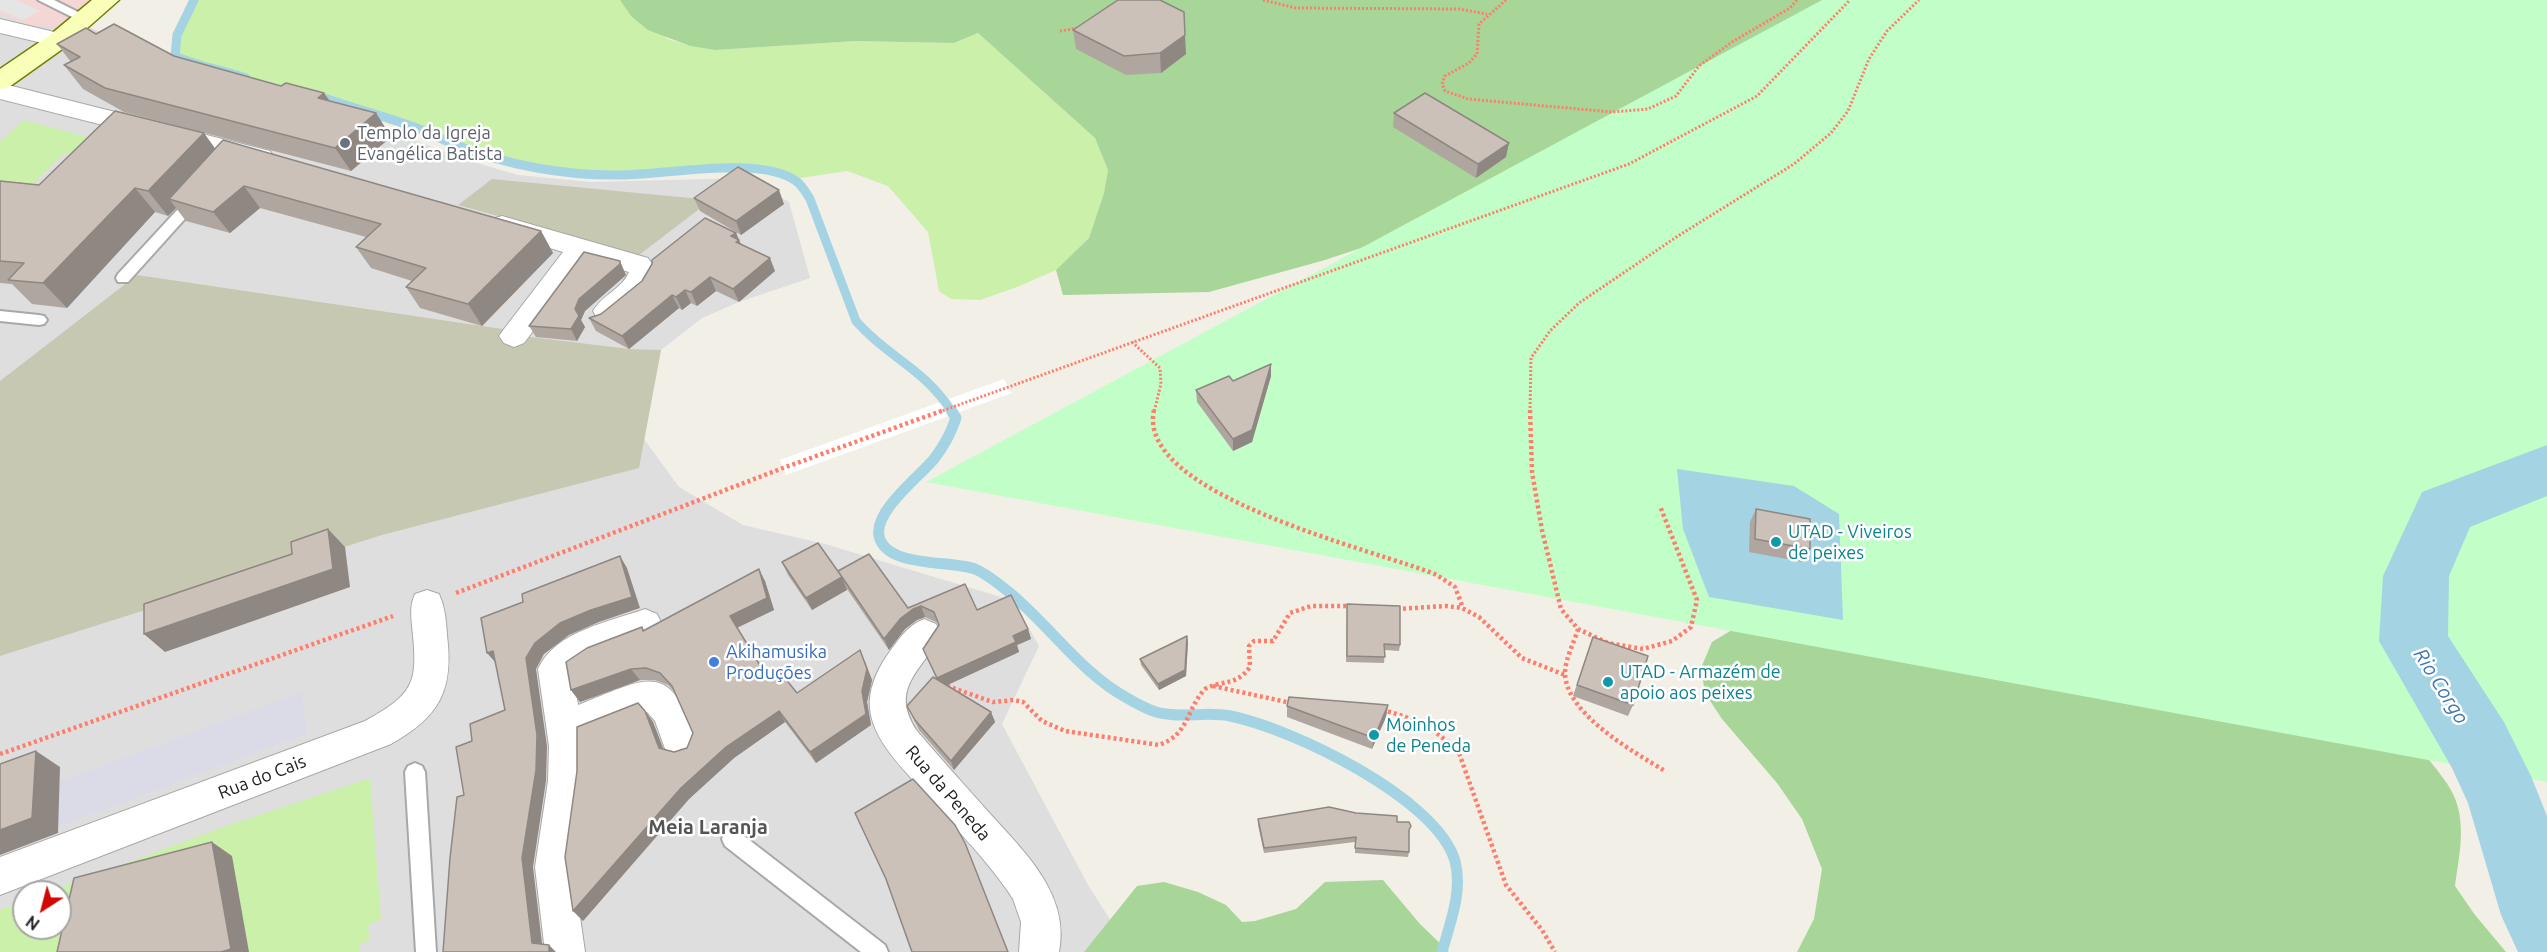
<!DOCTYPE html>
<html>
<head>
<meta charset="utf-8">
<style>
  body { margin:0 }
  #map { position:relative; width:2547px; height:952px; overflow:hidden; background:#f2efe7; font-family:Ubuntu,sans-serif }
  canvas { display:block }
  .north { position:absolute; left:12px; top:880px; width:60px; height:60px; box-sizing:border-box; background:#fff; border:2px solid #a6a6a6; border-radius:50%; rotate:216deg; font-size:16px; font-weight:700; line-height:24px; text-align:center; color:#212121 }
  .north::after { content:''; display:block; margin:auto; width:21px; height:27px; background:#d20600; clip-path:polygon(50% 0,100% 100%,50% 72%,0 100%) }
</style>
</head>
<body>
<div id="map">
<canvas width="2547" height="952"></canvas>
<div class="north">N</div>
</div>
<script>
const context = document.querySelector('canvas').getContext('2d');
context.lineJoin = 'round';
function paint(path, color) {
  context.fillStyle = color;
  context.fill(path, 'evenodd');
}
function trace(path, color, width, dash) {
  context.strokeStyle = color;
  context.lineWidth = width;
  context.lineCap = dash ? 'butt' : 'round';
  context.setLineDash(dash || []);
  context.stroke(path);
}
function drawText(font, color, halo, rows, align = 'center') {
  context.font = font + ' Ubuntu,sans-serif';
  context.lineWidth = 5;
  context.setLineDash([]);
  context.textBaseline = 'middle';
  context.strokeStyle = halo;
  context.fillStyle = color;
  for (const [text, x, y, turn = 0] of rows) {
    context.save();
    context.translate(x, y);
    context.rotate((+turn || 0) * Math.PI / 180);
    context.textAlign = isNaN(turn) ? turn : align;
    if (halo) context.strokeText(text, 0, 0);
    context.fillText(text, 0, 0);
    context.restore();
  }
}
paint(new Path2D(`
  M0 0H28L152 55 343 114 470 161 518 175 591 182 747 178 789 202 810 278 739 302 702 318 661 350 644 439 679 487 743 525 825 544 1014 601 1039 646 1002 724 1088 885 1111 921 1089 948 1084 952H0ZM24 892H60V928H24Z`), '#dfdede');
paint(new Path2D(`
  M0 0H93L59 28 24 24 0 13Z`), '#f4d7d5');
paint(new Path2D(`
  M492 179 711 200 639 255 458 205Z
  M137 275 509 330 506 334 629 349 661 350 639 468 382 535 0 656V381Z`), '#c7c8b1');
paint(new Path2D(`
  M194 0H620L668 39 690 46 715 50 856 41 954 43 978 33 1095 138 1108 170 1104 193 1089 238 1056 270 1017 287 980 300 951 299 939 291 928 232 888 186 847 171 794 179 780 174 736 168 619 175 561 172 473 150 420 130 307 92 277 86 213 67 190 63 175 56C170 40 187 15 194 0Z
  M24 120 95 139 79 154H63L22 195 0 193V142Z
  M370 778 381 919 368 925 370 940 359 944 360 952H249L231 856 83 952H0V910L24 901V928H60V892H49L226 826Z`), '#caf0a9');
paint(new Path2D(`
  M620 0H1837L1412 231 1325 260 1209 292 1063 295 1056 270 1089 238 1104 193 1108 170 1095 138 978 33 954 43 856 41 715 50 690 46 648 30 632 17Z
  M2547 0 2426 756C2435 768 2447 781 2453 794 2467 823 2459 856 2455 886L2475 915 2506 952H1797L1814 919 1822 869 1802 819 1777 783 1722 719 1705 693 1701 668 1712 642 1740 625Z
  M1383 880 1420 924 1449 952H1084L1137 886 1164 882 1198 892 1226 905 1242 922 1255 921 1296 909 1325 882Z`), '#a8d598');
paint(new Path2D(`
  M1822 0H2547V782L926 482Z`), '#c2fec8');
paint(new Path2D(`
  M0 0H16L40 11 22 20 0 10Z`), '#e5e5e5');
paint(new Path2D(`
  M302 692 307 733 58 827 59 782Z`), '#dbdbe8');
paint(new Path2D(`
  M1677 469 1794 486 1839 514 1843 620 1709 597 1683 529Z`), '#a4d3e3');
paint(new Path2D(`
  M1004 379 1012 393 786 475 780 460Z`), '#fff');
trace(new Path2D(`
  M194 0 177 35 175 56C197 66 223 70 246 78
  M316 95C350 108 386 116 419 129 431 134 442 139 453 144 505 165 565 176 621 175 666 175 760 155 796 181 803 186 806 193 810 199L856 321C887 357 924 368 952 412`), '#a4d3e3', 9);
trace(new Path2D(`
  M951 410 956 418C951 433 944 446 934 459 919 477 874 511 879 536 886 568 950 560 975 569 987 574 999 584 1010 593 1049 625 1081 673 1127 698 1136 703 1146 709 1156 712 1180 719 1206 711 1230 716 1291 728 1437 798 1455 861 1463 891 1450 923 1442 952`), '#a4d3e3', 11);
paint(new Path2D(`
  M2547 445V496L2470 527 2449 576 2448 636 2504 722 2531 776 2547 816V952H2518L2501 915 2468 803 2452 768 2379 641 2383 576 2422 492Z`), '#a4d3e3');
const service = new Path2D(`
  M38 0H54L92 19 90 22H82Z
  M196 193 201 195 203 198 201 201 128 282H118L116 278 118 274 191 195Z
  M0 311 39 315 44 316 47 320 44 324 39 325 0 321Z
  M415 763 422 766 425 772 436 952H416L405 772 408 766Z
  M732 830 739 832 885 945 888 952H861L725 846 722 839 725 832Z`);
const minor = new Path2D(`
  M0 19 67 35 71 40 67 45 59 47 0 33Z
  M0 83 270 151 274 157 270 163 261 165 0 99Z
  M502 216 648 258 657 271C648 293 624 326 597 318L593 311C602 295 622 289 629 272L587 260 524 343 514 347 504 343 499 336 504 329 563 252 492 231 488 225 492 219Z
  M427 590 439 594C445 607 446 620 447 635 454 691 439 717 391 744L0 895V857L365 721C416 693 418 682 412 626 411 614 410 605 415 594Z
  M645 609 657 614 662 624 657 634 595 658 573 672 578 705C650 676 670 659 699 745L694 757 681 761 668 757 655 721 647 712 640 713 584 737V781L573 867 585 952H545L535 867 548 781 549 746 538 669C555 631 609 622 645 609Z
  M924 619 936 624 941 634C923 671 888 687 917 731 939 757 962 782 984 807 1020 848 1071 892 1059 952H1019L1021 922 1013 899C989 861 948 821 918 786 899 764 873 739 870 709 868 691 876 672 886 657 897 642 906 626 924 619Z`);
const secondary = new Path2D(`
  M92 0H119L68 45 9 87 0 89V69L50 35Z`);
trace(service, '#a8a8a8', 4);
trace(minor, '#a8a8a8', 2);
trace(secondary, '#6f8000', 3);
trace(new Path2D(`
  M1263 0 1296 8 1459 9 1487 14
  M1506 0 1479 24 1477 54 1469 63 1445 76 1442 84 1445 91 1468 99 1612 112 1648 109 1676 96 1699 66 1732 42 1790 8 1797 0
  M1060 31 1079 28
  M1132 342 1160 368 1161 384 1154 412
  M939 412 1629 164 1757 96 1850 0
  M1530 412 1531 358 1550 331 1579 303 1678 236 1794 164 1831 133 1848 111 1869 59 1887 31 1919 0`), '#ff7e6b', 3, [2, 2]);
trace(new Path2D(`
  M1154 410C1135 496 1380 551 1437 575L1455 587 1463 608
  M1530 410 1532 472 1542 530 1561 609 1578 629 1608 643 1643 649 1672 641 1691 627 1697 600 1660 506
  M456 593 783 468 944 410
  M1397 609 1446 606 1462 608 1479 617 1522 658 1565 675
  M1578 629C1574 643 1565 659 1565 674 1567 715 1634 752 1665 771
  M947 686 993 702 1014 700 1023 702 1042 721 1065 731 1159 745C1190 734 1186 709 1205 689 1224 679 1235 687 1250 667L1249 646 1254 641H1273L1290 613 1311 606H1351
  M1213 686 1291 703
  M1382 710C1412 717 1438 730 1459 753L1506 885 1542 930 1555 952
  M0 754 393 616`), '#ff7e6b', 4.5, [3, 3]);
paint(service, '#fff');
paint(minor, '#fff');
paint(secondary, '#f9ffb8');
paint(new Path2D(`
  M1073 30 1186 54 1161 73 1126 75 1076 49Z
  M96 34 281 86 324 93 330 101 376 113 391 137 351 171 124 112 83 89 64 65 71 62 57 44Z
  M1394 113 1506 157 1476 178 1393 127Z
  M216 149 541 231 553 253 482 326 420 308 406 287 412 281 371 268 356 247 366 237 260 208 230 233 186 221 176 208 168 216 155 212 67 308 32 304 12 284 0 283V181L39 185Z
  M694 198 784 204 741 235 700 211Z
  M736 233 741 244 775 271 739 302 716 291 697 306 691 303 682 310 679 308 629 349 596 331 589 318 601 314 642 281Z
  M626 275 585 311 581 320 585 327 577 341 536 337 529 326Z
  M1271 364V376L1252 442 1233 451 1197 402 1196 390 1233 381Z
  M1756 509 1810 549 1803 562 1749 552 1750 522Z
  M782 562 838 571 908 608 965 584 977 610 1028 629 1031 639 1017 645 1019 652 947 685 991 712 995 722 954 770 919 730 907 706 936 678 923 649 939 625 938 623 925 617 917 620 905 629 889 650 847 589 812 610 788 575Z
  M765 581 774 610 737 628 769 680 797 693 865 661 872 680 867 702 871 725 816 763 785 722 734 758 689 799 583 921 645 711 653 722 664 750 674 752 687 748 693 733 675 692 668 685 655 680H640L580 702 571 690 642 627 644 630Z
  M1347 604 1400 645 1399 651 1385 650 1384 663 1346 662Z
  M1593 637 1633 705 1628 716 1573 696Z
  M1188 642 1186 676 1159 690 1141 665 1140 659Z
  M1388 705 1386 717 1372 749 1287 717V706Z
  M1258 819 1397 822 1410 831 1409 834V852L1408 857 1355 853V842L1264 853 1258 825Z`), '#afa69f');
paint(new Path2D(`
  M1185 35 1186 54 1161 73 1160 53Z
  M324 93 340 117 318 98Z
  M376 113 391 137 351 171 335 148Z
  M204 133 222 158 169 199 176 208 168 216 148 191Z
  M1509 143 1506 157 1476 178 1478 164Z
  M244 186 260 208 230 233 213 212Z
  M135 188 155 212 67 308 43 283Z
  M779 190 784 204 741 235 736 221Z
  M541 231 553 253 482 326 468 304Z
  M736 233 739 240 744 253 731 236Z
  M770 258 775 271 739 302 733 289Z
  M620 261 626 275 585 311 581 320 585 327 577 341 571 329 575 309 579 299Z
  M710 277 716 291 697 306 691 292Z
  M685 290 691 303 682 310 676 297Z
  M672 295 679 308 629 349 622 336Z
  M1271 364V376L1252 442 1233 451V439Z
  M328 529 345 547 350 587 165 652 144 634 333 569Z
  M620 556 627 568 640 608 599 622 569 635 544 654 536 669 547 746 546 781 533 867 543 952 532 943 522 858 526 658 535 643Z
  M759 569 765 581 774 610 736 628 730 616Z
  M842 577 847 590 812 610 806 598Z
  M921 606 925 617 917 620 905 629 889 650 884 639 901 618 913 609Z
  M1028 629 1031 639 1017 645 1019 652 941 688 937 678 1013 636Z
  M1187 636 1188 642 1186 676 1159 690 1158 684Z
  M860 650 872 680 867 702 871 725 816 763 810 752 862 691Z
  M493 651 497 664 487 653Z
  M631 669 640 680 580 702 571 690Z
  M1388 705 1386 717 1372 749 1374 738Z
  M645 711 653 722 667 759 659 748Z
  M779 711 785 722 734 758 689 799 583 921 573 911 681 788 726 747Z
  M991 712 995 722 954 770 951 761Z
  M36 751 60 767 58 833 0 855V830Z
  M212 842 232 856 249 952H221Z
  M549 945 556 952H549Z`), '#8e8782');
const building = new Path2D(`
  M1118 0H1160L1184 12 1185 35 1160 53 1124 56 1073 30Z
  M114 24 174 56 281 86 286 83 324 93 318 98 376 113 335 148 105 88 64 65 80 57 57 44 86 28 96 34Z
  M1425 93 1509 143 1478 164 1394 113Z
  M115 111 204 133 148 191 135 188 43 283 8 280 24 263 0 261V181L39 185Z
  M223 140 541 231 468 304 406 287 426 268 356 247 381 224 244 186 213 212 169 199Z
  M738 167 779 190 736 221 694 198Z
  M705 218 736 233 731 236 739 240 736 242 770 258 733 289 710 277 691 292 685 290 676 297 672 295 622 336 589 318 601 314 642 281 652 264V260Z
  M584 252 620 261V264L579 299 575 309 579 316 571 329 529 326Z
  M1271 364 1252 430 1233 439 1196 390 1229 376 1233 381Z
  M1756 509 1810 519V549L1755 539Z
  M328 529 333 569 144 634V604L292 554 291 542Z
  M818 543 842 577 806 598 782 562Z
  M869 554 908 608 965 584 977 610 1011 595 1028 629 1013 636 1016 642 937 678 923 649 939 625 934 612 921 606 913 609 901 618 884 639 838 571Z
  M620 556 632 597 591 610 560 623 535 643 526 658 537 735 536 770 522 858 532 943 549 945V952H443L450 858 457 797 464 795 456 747 472 741 470 724 505 710 493 651 487 653 481 618 523 602 522 594Z
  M759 569 767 598 730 616 769 680 780 672 797 693 860 650 867 669 862 691 866 714 810 752 779 711 726 747 681 788 573 911 565 857 577 771V727L638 703 645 711 659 748 674 752 687 748 693 733 672 686 660 673 646 668 631 669 571 690 566 662 587 648 642 627 643 631Z
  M1347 604 1400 606V645L1384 644 1385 657 1347 656Z
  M1187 636 1185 670 1158 684 1140 659Z
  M1593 637 1648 656 1633 705 1577 685Z
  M933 677 991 712 951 761 915 720 907 706Z
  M1289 697 1388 705 1374 738 1287 706Z
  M36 751 32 818 0 830V764Z
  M913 779 955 825 965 843 1008 952H912L886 879 855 813Z
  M1329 807 1356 813 1397 816V822H1409L1411 826 1409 830V852L1355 848 1356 837 1264 848 1258 819Z
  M212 842 231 949 221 952H57L74 878Z`);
paint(building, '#cbc1b9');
trace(building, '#8e8782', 1.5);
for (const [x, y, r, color] of [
  [345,143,6,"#6b7280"],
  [1776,542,6,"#0f9aa8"],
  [714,662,6,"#3f7fe0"],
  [1608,682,6,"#0f9aa8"],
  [1374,735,6,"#0f9aa8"]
]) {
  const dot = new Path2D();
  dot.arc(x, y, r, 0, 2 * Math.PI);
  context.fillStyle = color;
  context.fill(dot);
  trace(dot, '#fff', 2);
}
drawText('18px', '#5b616d', '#fff', [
  ["Templo da Igreja",357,133],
  ["Evangélica Batista",357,154]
], 'left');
drawText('18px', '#0d838f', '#fff', [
  ["UTAD - Viveiros",1788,532],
  ["de peixes",1788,553],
  ["UTAD - Armazém de",1620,672],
  ["apoio aos peixes",1620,693],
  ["Moinhos",1386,725],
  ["de Peneda",1386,746]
], 'left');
drawText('18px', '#366cbe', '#fff', [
  ["Akihamusika",726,652],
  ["Produções",726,673]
], 'left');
drawText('18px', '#212121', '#fff', [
  ["Rua do Cais",262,777,-21],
  ["Rua da Peneda",948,793,49]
]);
drawText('italic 20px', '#4077b2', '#fff', [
  ["Rio Corgo",2441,686,58]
]);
drawText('bold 20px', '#545454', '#fff', [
  ["Meia Laranja",708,827]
]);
</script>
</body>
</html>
